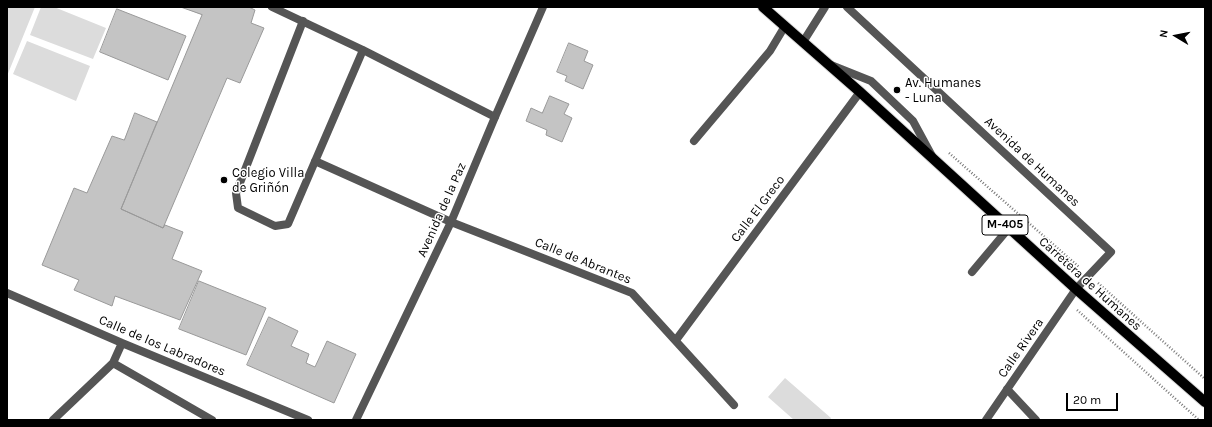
<!DOCTYPE html>
<html>
<head>
<meta charset="utf-8">
<style>
  body { margin:0 }
  #map { position:relative; width:1212px; height:427px; overflow:hidden; background:#fff; font-family:Karla,sans-serif }
  canvas { display:block }
  .frame { position:absolute; inset:0; border:8px solid #000; pointer-events:none }
  .north { position:absolute; left:1156px; top:16px; width:40px; height:40px; -webkit-text-stroke:3px #fff; paint-order:stroke; rotate:280deg; font-size:11px; font-weight:700; line-height:16px; text-align:center; color:#000 }
  .north::after { content:''; display:block; margin:auto; width:14px; height:18px; background:#000; clip-path:polygon(50% 0,100% 100%,50% 72%,0 100%) }
  .scale { position:absolute; left:1066px; top:393px; width:52px; height:18px; box-sizing:border-box; border:2px solid #000; border-top:0; padding-left:5px; font-size:12px; line-height:14px; white-space:nowrap; color:#000; -webkit-text-stroke:3px #fff; paint-order:stroke }
</style>
</head>
<body>
<div id="map">
<canvas width="1212" height="427"></canvas>
<div class="frame"></div>
<div class="north">N</div>
<div class="scale">20 m</div>
</div>
<script>
const context = document.querySelector('canvas').getContext('2d');
context.lineJoin = 'round';
function paint(path, color) {
  context.fillStyle = color;
  context.fill(path, 'evenodd');
}
function trace(path, color, width, dash) {
  context.strokeStyle = color;
  context.lineWidth = width;
  context.lineCap = dash ? 'butt' : 'round';
  context.setLineDash(dash || []);
  context.stroke(path);
}
function drawText(font, color, halo, rows, align = 'center') {
  context.font = font + ' Karla,sans-serif';
  context.lineWidth = 3;
  context.setLineDash([]);
  context.textBaseline = 'middle';
  context.strokeStyle = halo;
  context.fillStyle = color;
  for (const [text, x, y, turn = 0] of rows) {
    context.save();
    context.translate(x, y);
    context.rotate((+turn || 0) * Math.PI / 180);
    context.textAlign = isNaN(turn) ? turn : align;
    if (halo) context.strokeText(text, 0, 0);
    context.fillText(text, 0, 0);
    context.restore();
  }
}
paint(new Path2D(`
  M7 7H35L7 76Z
  M41 7H54L106 28 93 59 30 35Z
  M27 41 90 66 76 101 13 74Z
  M785 378 831 418 830 420H794L768 397Z`), '#dcdcdc');
const building = new Path2D(`
  M181 7H249L255 10 251 23 264 28 240 83 227 78 163 228 121 209 202 15Z
  M117 9 186 36 168 80 100 52Z
  M569 43 588 51 584 61 593 65 583 89 565 81 567 76 557 72Z
  M550 96 569 104 564 114 572 118 562 142 546 135 547 130 526 121 531 108 542 113Z
  M135 113 157 122 121 209 163 228 165 225 183 232 172 259 202 271 180 320 115 296 112 306 74 290 79 280 42 265 74 188 87 193 112 136 124 140Z
  M199 281 266 308 246 355 179 329Z
  M269 317 298 331 291 346 309 354 306 363 315 367 327 341 356 354 334 403 247 365Z`);
paint(building, '#c4c4c4');
trace(building, '#999', 1);
const primary = new Path2D(`
  M763 7 860 92 1076 289 1205 402`);
trace(primary, '#dbdbdb', 12);
trace(new Path2D(`
  M949 153 1079 267
  M1098 283 1205 379
  M1077 310 1199 420`), '#777', 2.5, [1, 2]);
trace(new Path2D(`
  M272 7 363 50 495 117
  M303 21 236 193 238 208 275 226 288 224 363 50
  M831 65 871 81 913 121 932 156
  M694 141 770 51 785 26
  M315 161 451 222
  M972 272 1009 228`), '#555', 8);
trace(new Path2D(`
  M847 7 1111 252 1076 289 986 420
  M803 42 825 7
  M451 222 632 293 734 405
  M7 293 122 343 308 420
  M676 340 860 92
  M113 363 212 420
  M1007 389 1036 420
  M53 420 113 363 122 343
  M356 420 451 222 495 117 543 7`), '#555', 8);
trace(primary, '#000', 10);
for (const [x, y, r, color] of [
  [897,90,4,"#000"],
  [224,180,4,"#000"]
]) {
  const dot = new Path2D();
  dot.arc(x, y, r, 0, 2 * Math.PI);
  context.fillStyle = color;
  context.fill(dot);
  trace(dot, '#fff', 1.5);
}
for (const [x, y, w] of [
  [1005,225,46]
]) {
  const box = new Path2D();
  box.roundRect(x - w / 2, y - 10, w, 20, 3);
  context.fillStyle = '#fff';
  context.fill(box);
  trace(box, '#000', 1);
}
drawText('bold 12px', '#000', null, [
  ["M-405",1005,225]
]);
drawText('13px', '#000', '#fff', [
  ["Av. Humanes",905,83],
  ["- Luna",905,98],
  ["Colegio Villa",232,173],
  ["de Griñón",232,188]
], 'left');
drawText('13px', '#000', '#fff', [
  ["Avenida de Humanes",1032,162,43],
  ["Calle El Greco",758,209,-53],
  ["Avenida de la Paz",442,210,-66],
  ["Calle de Abrantes",583,261,22],
  ["Carretera de Humanes",1090,284,42],
  ["Calle de los Labradores",162,346,23],
  ["Calle Rivera",1021,348,-55]
]);
</script>
</body>
</html>
